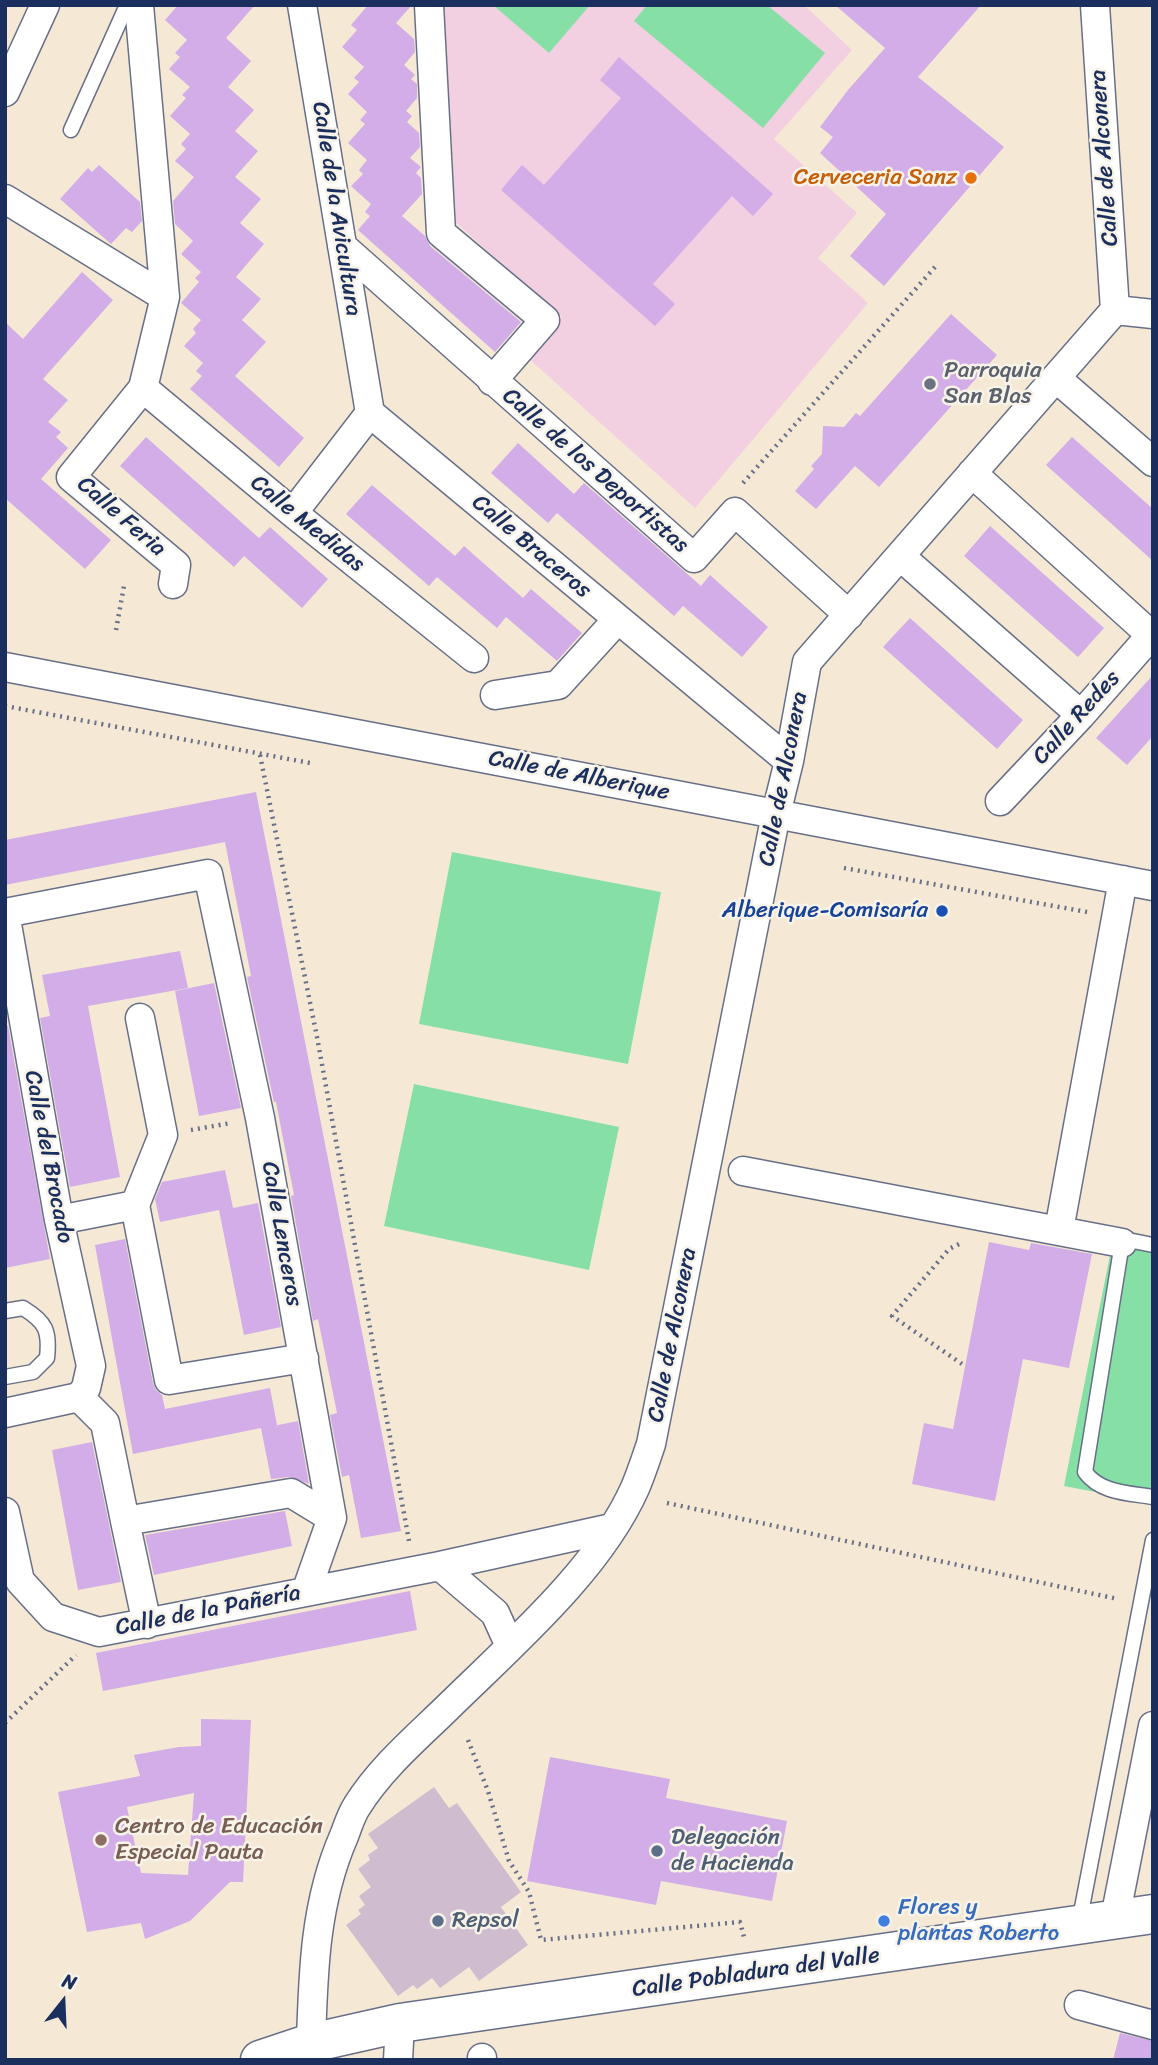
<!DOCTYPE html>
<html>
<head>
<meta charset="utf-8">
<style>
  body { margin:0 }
  #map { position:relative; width:1158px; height:2065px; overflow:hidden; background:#f5e9d5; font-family:Sriracha,sans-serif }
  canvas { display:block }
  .frame { position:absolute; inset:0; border:7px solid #1b2f5e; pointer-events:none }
  .north { position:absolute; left:28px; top:1967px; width:70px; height:70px; -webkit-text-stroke:5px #f7f3e8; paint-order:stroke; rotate:18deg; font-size:19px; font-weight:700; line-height:28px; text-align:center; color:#1b2f5e }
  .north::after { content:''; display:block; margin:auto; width:24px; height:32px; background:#1b2f5e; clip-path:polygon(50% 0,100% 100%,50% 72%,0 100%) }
</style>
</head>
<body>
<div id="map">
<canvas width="1158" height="2065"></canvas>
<div class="frame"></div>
<div class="north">N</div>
</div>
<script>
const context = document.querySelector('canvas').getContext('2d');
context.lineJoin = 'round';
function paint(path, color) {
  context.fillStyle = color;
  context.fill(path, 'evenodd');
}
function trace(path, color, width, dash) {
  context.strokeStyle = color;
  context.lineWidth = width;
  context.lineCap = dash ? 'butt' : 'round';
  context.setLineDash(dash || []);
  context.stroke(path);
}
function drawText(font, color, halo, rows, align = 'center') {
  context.font = font + ' Sriracha,sans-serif';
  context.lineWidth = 5;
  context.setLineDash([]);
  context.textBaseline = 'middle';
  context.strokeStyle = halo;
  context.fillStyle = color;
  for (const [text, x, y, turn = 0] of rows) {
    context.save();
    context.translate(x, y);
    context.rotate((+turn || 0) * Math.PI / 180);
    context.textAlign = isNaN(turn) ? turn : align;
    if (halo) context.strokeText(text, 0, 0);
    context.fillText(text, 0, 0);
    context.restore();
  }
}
paint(new Path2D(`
  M444 5H804L852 50 774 139 857 213 818 258 868 303 695 508 527 357 562 317 456 223Z`), '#f2cfe1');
paint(new Path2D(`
  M434 1787 449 1808 457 1803 521 1892 501 1907 528 1945 479 1981 469 1967 440 1988 432 1978 417 1989 413 1985 398 1996 346 1925 361 1914 358 1910 365 1905 359 1896 371 1887 358 1869 370 1860 368 1855 378 1848 368 1834Z`), '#cfbdcf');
paint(new Path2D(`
  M493 5H590L549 53Z
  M647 5H767L825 53 763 128 634 21Z
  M452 852 661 892 628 1064 419 1024Z
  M414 1084 619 1127 589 1270 384 1226Z
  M1113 1240 1153 1247V1503L1064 1486Z`), '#86e0a6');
paint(new Path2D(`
  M178 5H255L226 38 251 61 228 87 254 110 235 131 258 151 235 177 261 199 240 223 264 244 236 277 261 299 242 320 266 342 235 376 304 438 279 467 190 389 202 376 196 371 203 363 184 346 196 333 193 329 201 320 181 303 199 282 195 278 201 272 181 254 193 241 175 224 173 201 194 177 175 161 186 149 181 144 190 134 170 116 186 98 182 95 190 87 169 69 180 57 175 53 187 40 165 20Z
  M368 5H412L396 23 414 39 415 52 404 65 415 75 411 79 417 84V98L406 111 412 116 407 122 419 133 420 147 410 158 421 167 416 173 421 178 422 194 402 216 425 236 430 246 521 322 495 352 358 230 370 216 365 212 371 204 351 186 363 174 359 170 367 160 348 143 365 124 360 120 367 112 348 94 359 82 354 78 364 67 342 47 357 30 351 25Z
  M835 5H981L918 77 1004 147 884 286 850 256 886 214 820 153 833 137 820 127 848 90 885 48Z
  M619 57 773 194 753 216 732 196 653 284 675 304 655 326 501 190 522 165 544 185 621 98 600 80Z
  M99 165 140 202 142 221 132 232 126 228 111 244 60 199 88 168 92 172Z
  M82 272 113 300 43 379 68 400 48 422 61 432 56 437 68 448 41 479 111 540 85 569 5 498V322L23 339Z
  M951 314 997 355 879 487 855 466 816 509 795 491 814 469 811 466 822 454 823 426 844 427 856 413 860 416Z
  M146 437 259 538 270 527 328 579 302 608 244 556 234 567 120 466Z
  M1072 437 1153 509V561L1046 465Z
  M518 443 574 494 584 483 701 586 710 575 768 627 742 657 683 606 674 616 557 513 548 523 491 473Z
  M372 485 455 556 464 546 523 598 531 589 582 633 557 661 506 617 497 628 437 577 429 586 346 514Z
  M990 526 1104 628 1078 657 964 556Z
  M910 618 1023 720 997 749 883 647Z
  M1153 675V736L1127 765 1096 738Z
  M256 792 401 1531 361 1538 349 1475 342 1477 330 1415 337 1413 318 1319 313 1321 291 1196 294 1195 276 1102H274L247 977 251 976 225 842 5 885V840Z
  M180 951 188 988 88 1006 120 1177 70 1187 40 1018 50 1016 42 975Z
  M214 983 241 1108 199 1116 175 991Z
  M5 1026H8L50 1259 5 1268Z
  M225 1170 233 1208 258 1203 281 1327 244 1335 219 1210 160 1222 155 1199 162 1182Z
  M125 1239 153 1383 156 1390 162 1395 165 1409 270 1388 277 1425 273 1426 298 1421 309 1484 289 1477 271 1479 261 1428 133 1454 95 1245Z
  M989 1242 1029 1250 1031 1243 1092 1254 1069 1368 1023 1359 995 1501 912 1484 924 1423 953 1429Z
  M92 1442 121 1582 78 1590 52 1450Z
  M285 1511 292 1546 154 1575 145 1535Z
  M410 1591 417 1630 103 1691 96 1653Z
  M201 1719 251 1720 243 1882H230L190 1921 145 1939 141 1923 87 1932 58 1792 140 1776 134 1755 179 1747 201 1746ZM194 1793 188 1875 141 1873 127 1807Z
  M550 1757 670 1779 666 1798 787 1821 772 1901 661 1881 656 1905 527 1881Z
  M1120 2033 1153 2041V2060H1113Z`), '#d2ade7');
const lane = new Path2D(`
  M71 130 127 5
  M1153 1245 1128 1240 1122 1243 1085 1472C1100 1493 1129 1493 1153 1497
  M5 1311 23 1308C46 1322 50 1331 47 1358L33 1372 5 1377
  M1079 1923 1153 1540`);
const street = new Path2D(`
  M139 5 165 297 143 388 71 477 176 565 173 584
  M302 5 370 413
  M429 5 441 233 545 320 492 381
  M5 92 45 5
  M5 199 165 297
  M342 246 694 558 735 512 849 615
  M1115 310 1153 314
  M1056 378 1153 462
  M143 388 293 513 474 658
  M972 473 1151 635
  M293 513 370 413 789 761
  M900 556 1081 715
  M5 667 1153 886
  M495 695 558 685 618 619
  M1000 801 1081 715 1153 633
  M5 913 208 874 260 1118 332 1518 306 1592
  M5 913 59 1220 91 1366 86 1388 79 1397
  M743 1171 1122 1243
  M135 1205 169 1380 304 1358
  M59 1220 135 1205 163 1135 140 1018
  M1059 1230 1123 880
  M79 1397 105 1423 125 1521
  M5 1413 79 1397
  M5 1512 20 1581 53 1617 99 1632 440 1566 495 1613 510 1646
  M440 1566 612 1528
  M147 1624 125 1521 291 1493 332 1518
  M1115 1918 1153 1726
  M1079 2005 1153 2025
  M311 2043C313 1972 315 1902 344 1836 348 1826 351 1815 357 1806 380 1769 415 1739 446 1709 510 1646 598 1571 635 1488 641 1474 646 1459 651 1444L776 814 789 761 807 662 1115 310 1095 5
  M398 2060 400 2023
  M482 2060V2058`);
const secondary = new Path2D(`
  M260 2060 311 2043 400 2023 1153 1914`);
trace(lane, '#677088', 17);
trace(street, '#677088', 31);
trace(secondary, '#677088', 41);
trace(new Path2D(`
  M743 483 935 267
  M116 630 124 586
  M5 706 310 763
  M260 755 317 1037 409 1541
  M844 868 1087 912
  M191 1130 231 1123
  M959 1244 949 1249 892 1316 965 1366
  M667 1503 1118 1599
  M5 1723 76 1655
  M468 1740 488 1791 509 1861 529 1892 541 1940 740 1922 744 1937H746`), '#677088', 4.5, [2, 5]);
trace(lane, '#fff', 14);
trace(street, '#fff', 28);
trace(secondary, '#fff', 38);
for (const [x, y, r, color] of [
  [971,178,7,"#e8710a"],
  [930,384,7,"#6b7280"],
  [942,911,7,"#1a4fb4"],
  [101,1840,7,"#8d6e63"],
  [657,1851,7,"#5c6f8a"],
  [438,1921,7,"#5c6f8a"],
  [884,1921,7,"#3f7fe0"]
]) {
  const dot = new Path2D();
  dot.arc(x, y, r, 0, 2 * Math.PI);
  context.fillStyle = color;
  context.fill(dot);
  trace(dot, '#f7f3e8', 2.5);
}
drawText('23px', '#1b2f5e', '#f7f3e8', [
  ["Calle de Alconera",1105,158,-94],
  ["Calle de la Avicultura",336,209,81],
  ["Calle de los Deportistas",595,471,41],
  ["Calle Feria",121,517,41],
  ["Calle Medidas",307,524,39],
  ["Calle Braceros",531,547,40],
  ["Calle Redes",1077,718,-48],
  ["Calle de Alberique",579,776,11],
  ["Calle de Alconera",784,779,-79],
  ["Calle del Brocado",48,1157,79],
  ["Calle Lenceros",281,1234,80],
  ["Calle de Alconera",673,1335,-79],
  ["Calle de la Pañería",208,1611,-11],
  ["Calle Pobladura del Valle",756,1973,-8]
]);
drawText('23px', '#c56008', '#f7f3e8', [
  ["Cerveceria Sanz",957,178]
], 'right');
drawText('23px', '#5b616d', '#f7f3e8', [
  ["Parroquia",944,371],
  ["San Blas",944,397]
], 'left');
drawText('23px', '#164399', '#f7f3e8', [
  ["Alberique-Comisaría",928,911]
], 'right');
drawText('23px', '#785e54', '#f7f3e8', [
  ["Centro de Educación",115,1827],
  ["Especial Pauta",115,1853]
], 'left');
drawText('23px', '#4e5e75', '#f7f3e8', [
  ["Delegación",671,1838],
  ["de Hacienda",671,1864],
  ["Repsol",452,1921]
], 'left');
drawText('23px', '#366cbe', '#f7f3e8', [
  ["Flores y",898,1908],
  ["plantas Roberto",898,1934]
], 'left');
</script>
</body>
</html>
